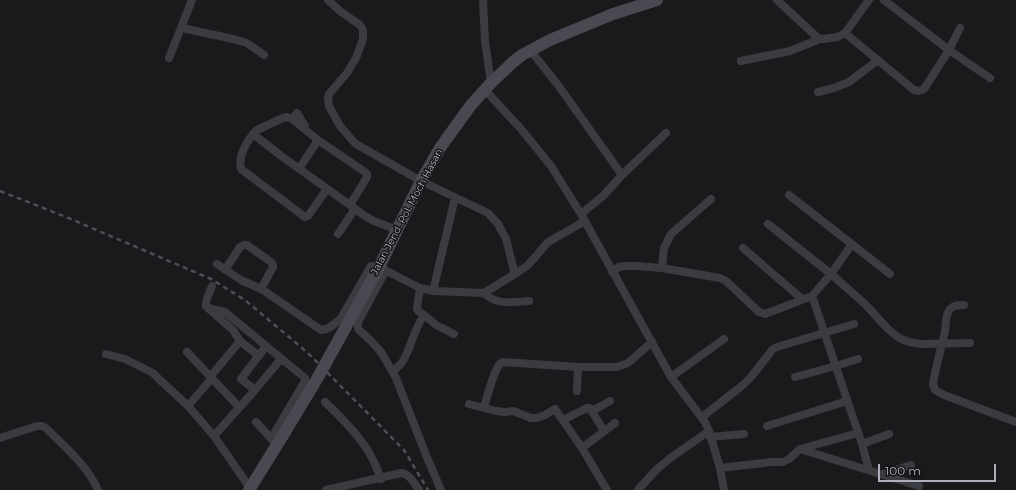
<!DOCTYPE html>
<html>
<head>
<meta charset="utf-8">
<style>
  body { margin:0 }
  #map { position:relative; width:1016px; height:490px; overflow:hidden; background:#1a1a1c; font-family:Montserrat,sans-serif }
  canvas { display:block }
  .scale { position:absolute; left:878px; top:464px; width:118px; height:18px; box-sizing:border-box; border:2px solid #adb0bb; border-top:0; padding-left:5px; font-size:12px; line-height:14px; white-space:nowrap; color:#adb0bb; -webkit-text-stroke:3px #151517; paint-order:stroke }
</style>
</head>
<body>
<div id="map">
<canvas width="1016" height="490"></canvas>
<div class="scale">100 m</div>
</div>
<script>
const context = document.querySelector('canvas').getContext('2d');
context.lineJoin = 'round';
function trace(path, color, width, dash) {
  context.strokeStyle = color;
  context.lineWidth = width;
  context.lineCap = dash ? 'butt' : 'round';
  context.setLineDash(dash || []);
  context.stroke(path);
}
function drawText(font, color, halo, rows, align = 'center') {
  context.font = font + ' Montserrat,sans-serif';
  context.lineWidth = 3;
  context.setLineDash([]);
  context.textBaseline = 'middle';
  context.strokeStyle = halo;
  context.fillStyle = color;
  for (const [text, x, y, turn = 0] of rows) {
    context.save();
    context.translate(x, y);
    context.rotate((+turn || 0) * Math.PI / 180);
    context.textAlign = isNaN(turn) ? turn : align;
    if (halo) context.strokeText(text, 0, 0);
    context.fillText(text, 0, 0);
    context.restore();
  }
}
trace(new Path2D(`
  M328 0 340 11 360 25 363 30V39L356 58 347 73 329 94 328 98 329 106 340 126 352 140 356 144 421 181 488 213 498 224 506 239 515 274
  M483 0 485 41 491 83
  M777 0 818 38 823 39 837 37 845 33 869 0
  M884 0 949 50 990 78
  M182 28 233 39 247 43 264 55
  M845 33 914 90 919 91 924 89 949 50 960 28
  M530 50 558 85 622 175 603 196 581 214
  M169 58 192 0
  M741 61 790 51 820 39
  M485 90 521 129 551 166 581 214 671 377 705 422 709 431 720 468 724 490
  M818 92 834 88 849 82 878 60
  M292 119 297 113 305 126
  M253 134C246 143 238 157 241 169L305 217 308 216 327 189
  M299 169 318 140
  M622 175 666 133
  M789 195 890 274
  M350 205 367 177V174L365 172 318 140 292 119 287 117 283 118 257 130 253 134 284 158 350 205 365 216 374 221 397 230
  M768 224 831 274 865 304 888 329 899 338 909 342 921 344 970 343
  M338 234 355 209
  M743 248 802 299
  M217 264 241 280 263 290 321 330C329 330 336 323 341 318L371 266 379 267 420 288 433 291 484 293 515 274 527 266 537 255 546 244 550 241 585 221
  M662 268 664 248 671 234 711 199
  M225 270 240 247 244 245H247L271 262 273 265V267L261 289
  M386 270 358 322V329L370 340 381 352 396 378 426 455 441 490
  M612 272 619 267 626 266H636L662 268 720 278 726 281 759 312 765 314 812 296 831 274 852 244
  M420 288 417 308 418 311 424 315 436 325 454 334
  M433 291 455 198
  M484 293C497 306 512 302 529 301
  M812 296 862 444 869 470
  M964 305C959 305 954 305 950 309 945 315 946 325 945 331 941 349 936 366 933 384L935 390 944 395 1016 422
  M206 306 212 309 225 312 305 378V381L275 432 276 435 280 439
  M206 306C205 299 210 292 212 286
  M209 309 233 330 240 341 210 377
  M240 341 259 356
  M266 346 241 379 255 390 281 359
  M187 352 239 407
  M106 354 125 359 153 373 160 380 188 406 214 436 250 488
  M393 371C397 368 402 364 404 359 412 345 414 329 424 315
  M671 377 724 339
  M795 377 836 366 858 359
  M577 391 578 367
  M325 402C342 418 362 438 372 458 376 465 378 472 381 479
  M469 404 496 411 505 412 513 411 531 418H537L545 415 555 409 582 448 607 490
  M188 406 212 378
  M484 408C487 398 494 367 502 362L578 367H617L628 363 652 342
  M591 410 604 431
  M702 417 743 385 751 377 773 349 777 347 854 324
  M563 420 587 408H590L591 410H594L610 401
  M256 422 277 445
  M767 426 847 401
  M214 436 255 390
  M710 437 744 434
  M0 438 37 426H42L46 428C65 447 87 465 98 490
  M862 444 889 434
  M582 448 615 423
  M800 449 919 486
  M720 468 772 462H783L789 459 800 449 858 433
  M883 474 911 465
  M326 490 401 473C410 474 414 483 419 490
  M638 490 656 470 669 459 709 431`), '#3b3c41', 8);
trace(new Path2D(`
  M333 350 379 267 421 181 440 148 471 105 491 83 513 62 522 55 550 40 613 14 657 0
  M249 490 285 432`), '#494a51', 12);
trace(new Path2D(`
  M0 191 66 217 211 279 245 300 308 353 404 450 428 490`), '#4e4f56', 2.5, [5, 4]);
trace(new Path2D(`
  M285 432 317 379 333 350`), '#494a51', 12);
drawText('10px', '#adb0bb', '#151517', [
  ["Jalan Jend. Pol. Moch Hasan",407,212,-62]
]);
</script>
</body>
</html>
